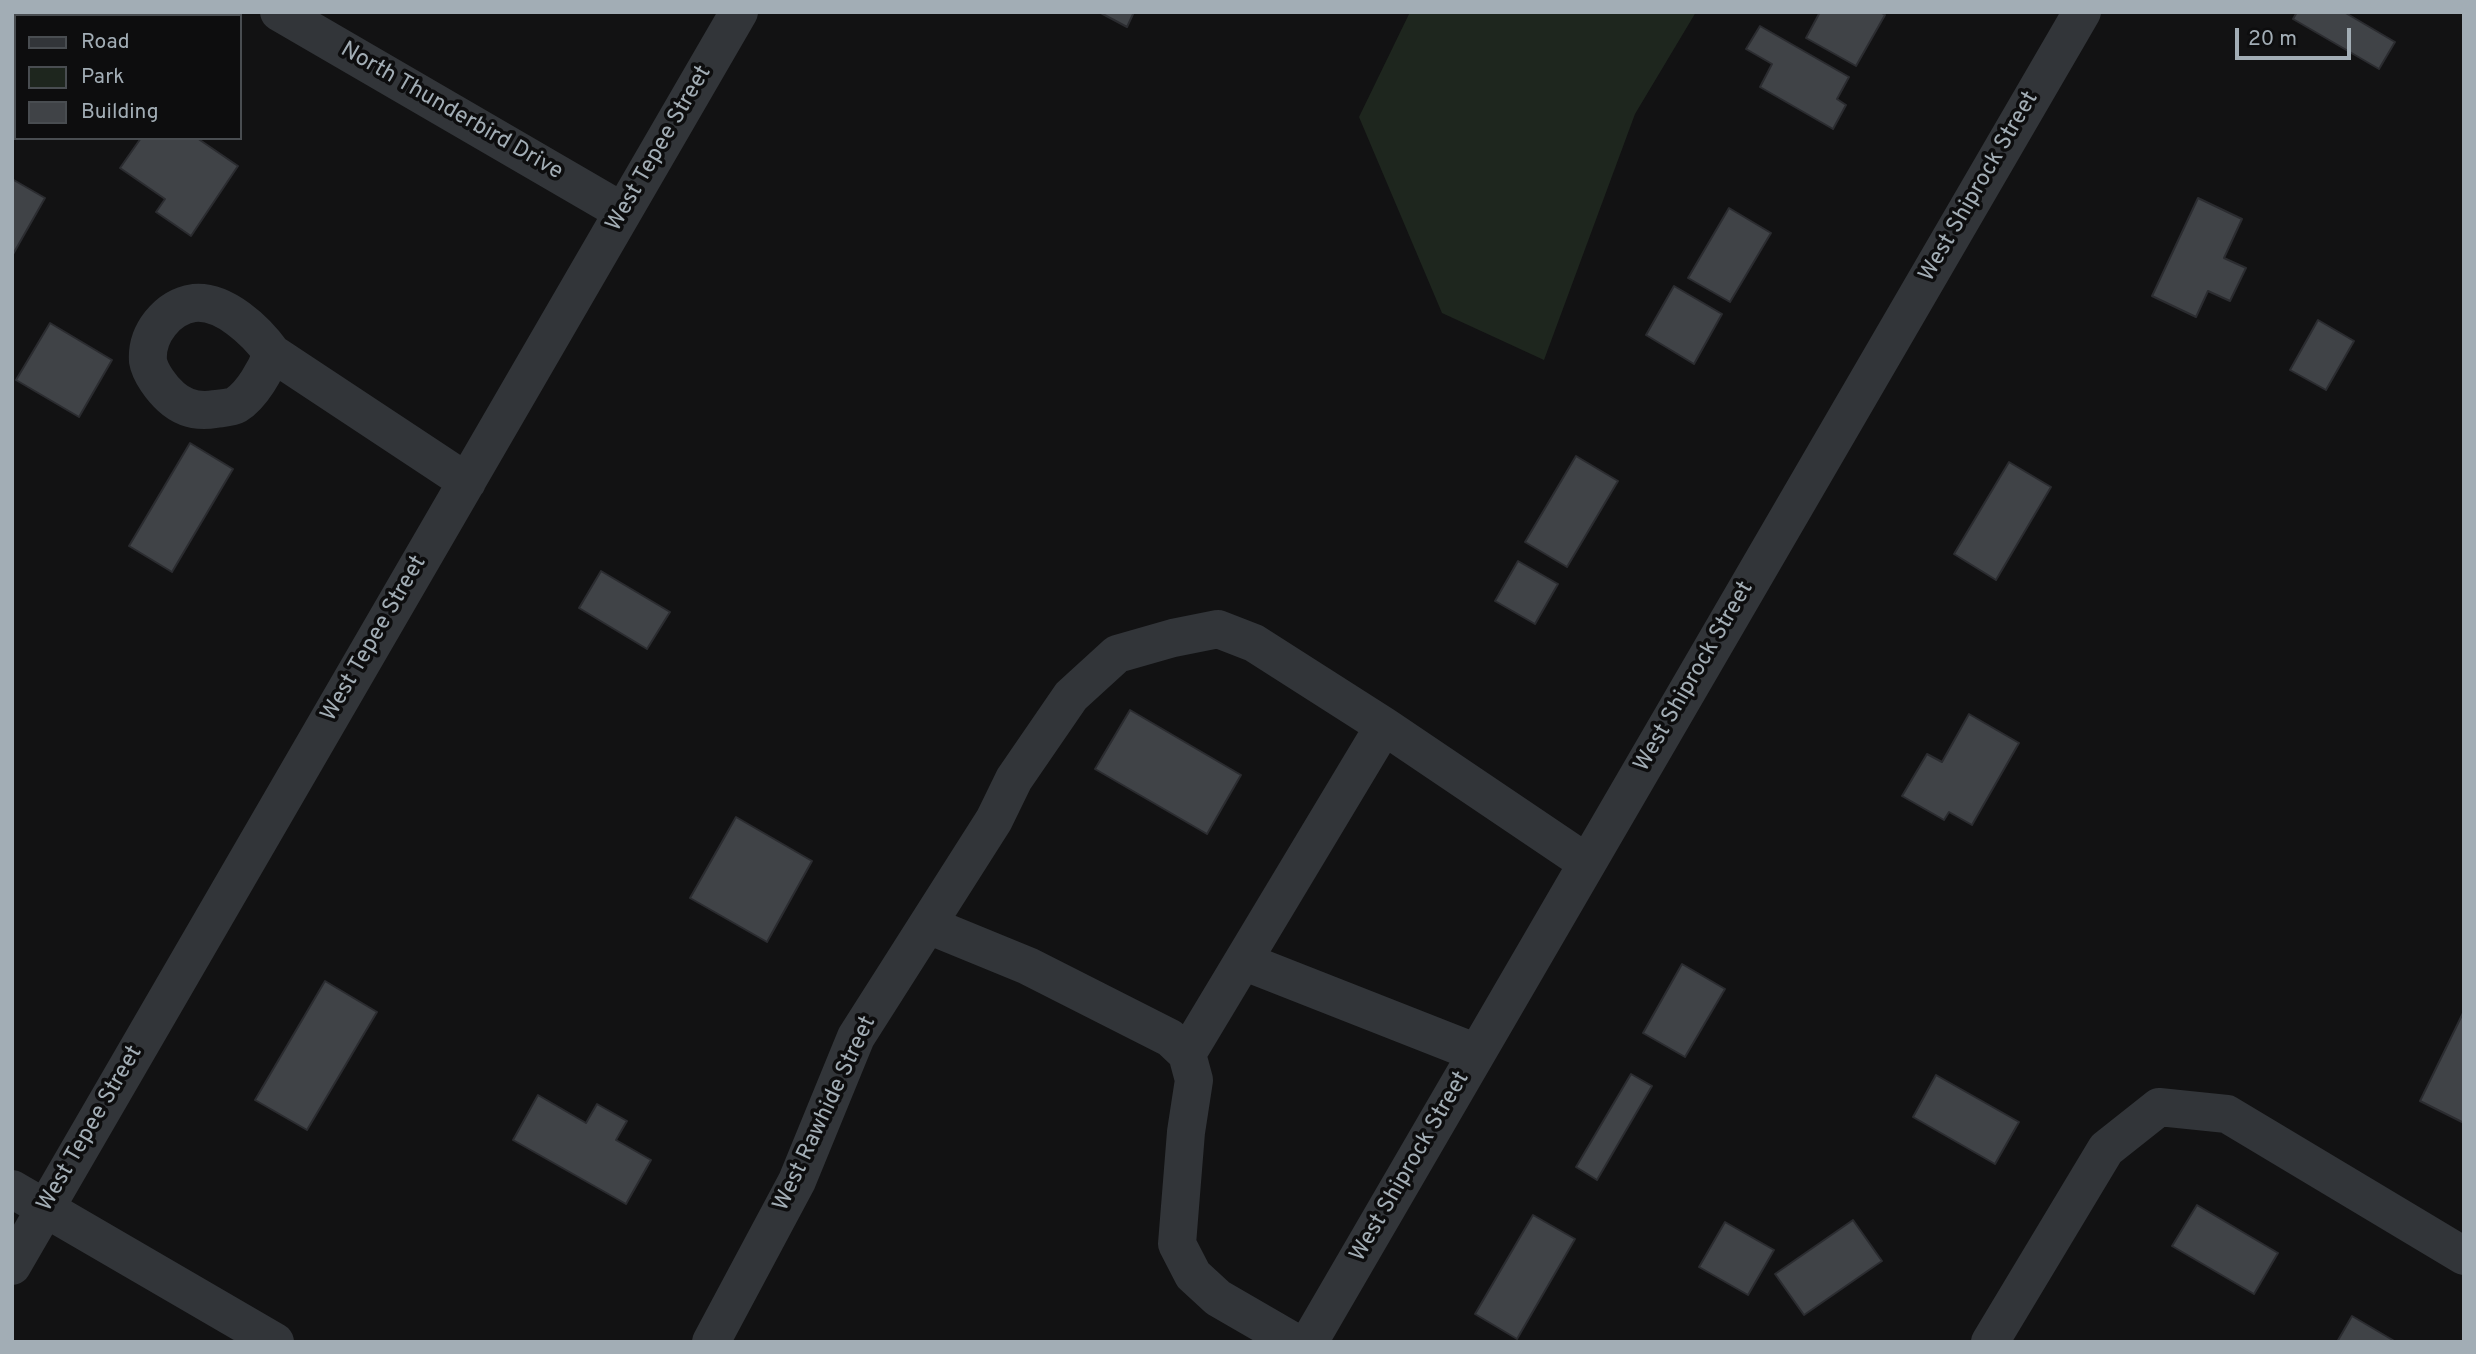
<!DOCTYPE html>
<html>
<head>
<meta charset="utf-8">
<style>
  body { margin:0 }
  #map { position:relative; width:2476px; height:1354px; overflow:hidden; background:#121213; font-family:Overpass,sans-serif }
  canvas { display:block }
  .frame { position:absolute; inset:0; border:14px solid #a2adb5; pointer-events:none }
  .legend { position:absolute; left:14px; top:14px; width:228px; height:126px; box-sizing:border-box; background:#0d0d0e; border:2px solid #494d51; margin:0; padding:9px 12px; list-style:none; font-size:21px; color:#a2adb5 }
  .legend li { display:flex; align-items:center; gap:14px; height:35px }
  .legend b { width:35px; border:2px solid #494d51 }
  .scale { position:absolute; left:2235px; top:28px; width:116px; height:32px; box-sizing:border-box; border:4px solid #a2adb5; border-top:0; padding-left:9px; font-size:21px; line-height:24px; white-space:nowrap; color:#a2adb5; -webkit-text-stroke:5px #0d0d0e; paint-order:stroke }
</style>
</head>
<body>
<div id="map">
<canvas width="2476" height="1354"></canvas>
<div class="frame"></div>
<ul class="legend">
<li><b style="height:9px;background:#323539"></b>Road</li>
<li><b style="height:19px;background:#1e261e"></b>Park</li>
<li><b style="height:19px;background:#404347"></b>Building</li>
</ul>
<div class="scale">20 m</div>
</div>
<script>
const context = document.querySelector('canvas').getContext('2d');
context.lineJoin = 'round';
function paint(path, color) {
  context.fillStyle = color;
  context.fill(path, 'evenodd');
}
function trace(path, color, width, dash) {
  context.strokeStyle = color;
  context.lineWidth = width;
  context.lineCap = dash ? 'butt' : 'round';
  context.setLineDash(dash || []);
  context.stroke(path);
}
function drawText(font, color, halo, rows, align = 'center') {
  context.font = font + ' Overpass,sans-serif';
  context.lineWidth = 7;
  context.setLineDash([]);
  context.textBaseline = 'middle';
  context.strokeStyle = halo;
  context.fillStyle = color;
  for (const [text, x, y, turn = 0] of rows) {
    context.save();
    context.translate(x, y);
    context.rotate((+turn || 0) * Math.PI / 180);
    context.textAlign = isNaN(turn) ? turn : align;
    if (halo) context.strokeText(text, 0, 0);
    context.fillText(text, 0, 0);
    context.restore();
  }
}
paint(new Path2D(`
  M1410 12H1696L1635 114 1544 360 1442 313 1359 117Z`), '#1e261e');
const building = new Path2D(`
  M1099 12H1134L1127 27Z
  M1820 12H1880L1885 15 1856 66 1806 38Z
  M2297 12H2344L2395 42 2379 69 2293 19Z
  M1760 26 1849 77 1837 99 1846 105 1833 129 1760 87 1772 64 1746 49Z
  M141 138H197L238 166 191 236 156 212 165 199 120 168Z
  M12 179 45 198 12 256Z
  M2198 198 2242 219 2224 258 2246 268 2230 301 2208 291 2196 317 2152 296Z
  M1729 208 1771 233 1730 302 1688 278Z
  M1674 286 1722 314 1694 364 1646 335Z
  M2318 320 2354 341 2326 390 2290 370Z
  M50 323 112 360 79 417 16 380Z
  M190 443 233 469 172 572 129 546Z
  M1576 456 1618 481 1567 567 1525 542Z
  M2009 462 2051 487 1996 580 1954 554Z
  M1518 561 1558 584 1535 624 1495 601Z
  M601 571 670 612 647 649 579 608Z
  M1130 710 1241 775 1207 834 1095 769Z
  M1969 714 2019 743 1972 825 1949 812 1944 820 1902 796 1927 754 1942 762Z
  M736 817 812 861 767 942 690 898Z
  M1682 964 1725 989 1685 1057 1643 1033Z
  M325 981 377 1012 307 1130 255 1100Z
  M2464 1011V1123L2420 1101Z
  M1631 1074 1652 1086 1597 1180 1576 1167Z
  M1936 1075 2019 1122 1995 1164 1913 1117Z
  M538 1095 586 1123 597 1104 627 1121 616 1140 651 1160 626 1204 513 1140Z
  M2197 1205 2278 1253 2254 1294 2172 1246Z
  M1533 1215 1575 1239 1517 1339 1475 1314Z
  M1853 1220 1882 1261 1804 1315 1775 1274Z
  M1725 1222 1774 1250 1748 1295 1699 1267Z
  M2352 1316 2396 1342H2337Z`);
paint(building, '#404347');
trace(building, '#2b2c30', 2);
trace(new Path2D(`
  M279 12 623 212
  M272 353C266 370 252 395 236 405 231 408 221 408 215 409 198 412 183 408 171 397 162 389 150 373 148 361 146 334 167 307 194 303 224 300 256 331 272 353L467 482
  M928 925 1028 966 1170 1038 1187 1054 1194 1080 1186 1132 1177 1244 1193 1275 1218 1298 1294 1342
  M1243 961 1477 1053
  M1187 1054 1384 726
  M12 1189 275 1342
  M12 1266 739 12
  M711 1342 797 1181 856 1037 994 820 1014 779 1071 696 1117 654 1173 638 1218 629 1254 643 1384 726 1587 863
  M1309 1342 2082 12
  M1990 1342 2106 1149 2159 1107 2227 1114 2464 1256`), '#323539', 38);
drawText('23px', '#a2adb5', '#0d0d0e', [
  ["North Thunderbird Drive",451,112,30],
  ["West Tepee Street",660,149,-60],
  ["West Shiprock Street",1980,187,-60],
  ["West Tepee Street",375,639,-60],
  ["West Shiprock Street",1695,677,-60],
  ["West Rawhide Street",826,1114,-65],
  ["West Tepee Street",91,1129,-60],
  ["West Shiprock Street",1411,1167,-60]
]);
</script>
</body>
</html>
